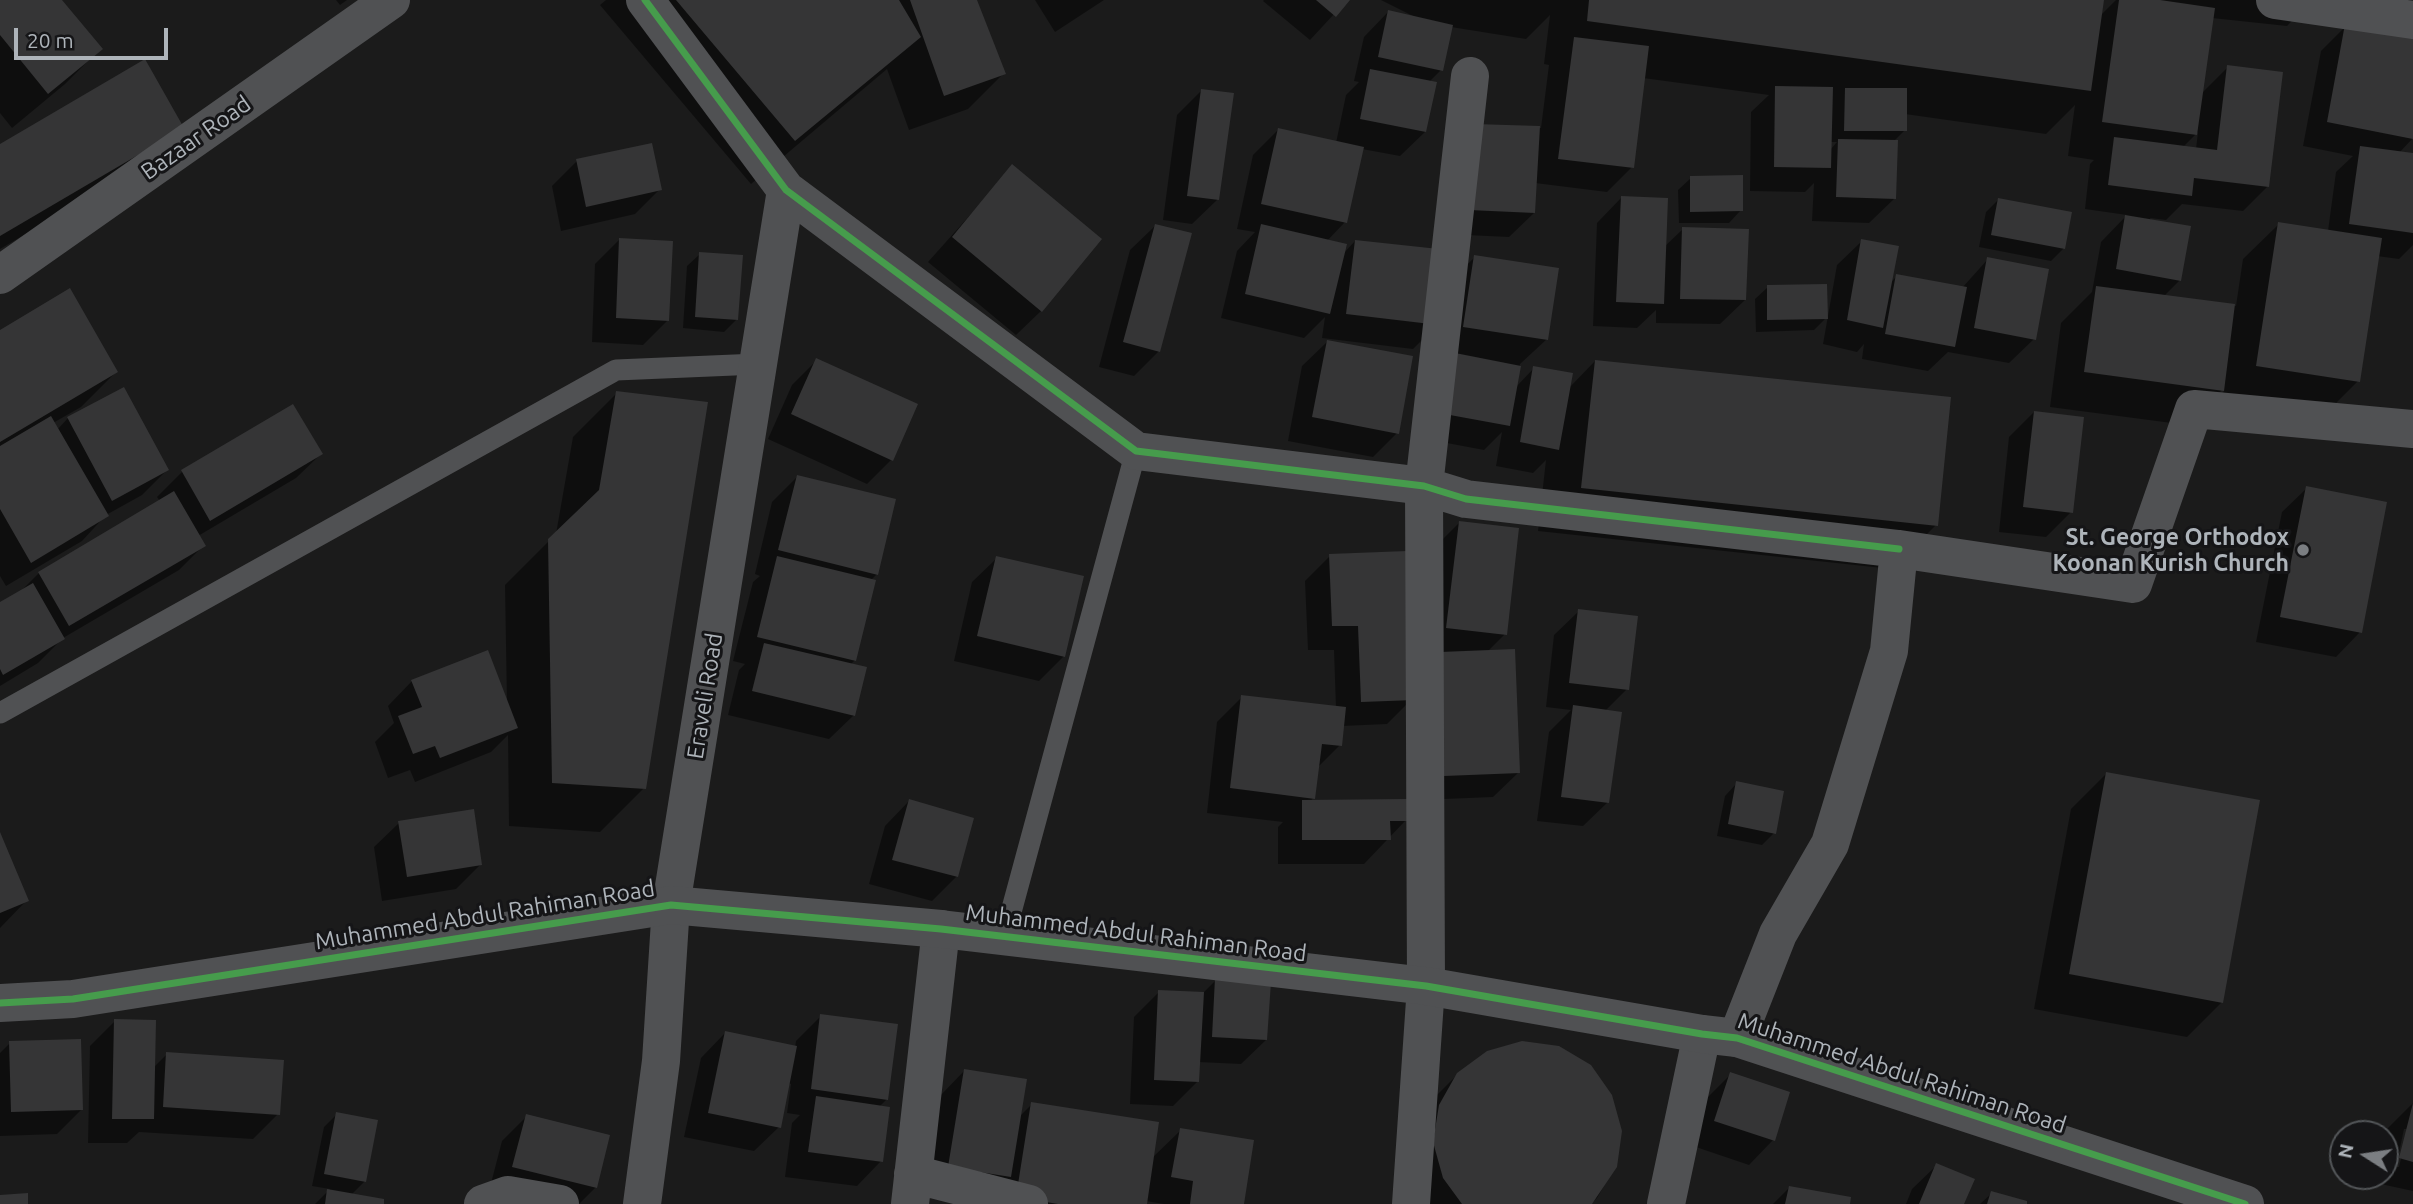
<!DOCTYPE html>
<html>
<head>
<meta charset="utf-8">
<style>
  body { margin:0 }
  #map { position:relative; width:2413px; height:1204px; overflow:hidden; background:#1b1b1b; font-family:Ubuntu,sans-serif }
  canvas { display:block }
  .north { position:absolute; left:2329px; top:1120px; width:70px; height:70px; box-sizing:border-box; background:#151517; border:2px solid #525558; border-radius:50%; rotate:282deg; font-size:19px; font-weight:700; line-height:28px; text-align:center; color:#aeb4ba }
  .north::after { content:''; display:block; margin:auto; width:24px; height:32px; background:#7b7e82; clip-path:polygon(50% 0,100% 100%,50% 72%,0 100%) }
  .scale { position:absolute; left:14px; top:28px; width:154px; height:32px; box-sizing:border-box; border:4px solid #aeb4ba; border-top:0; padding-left:9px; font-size:21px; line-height:24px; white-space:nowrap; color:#aeb4ba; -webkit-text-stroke:5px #151517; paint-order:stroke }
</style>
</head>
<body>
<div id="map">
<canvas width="2413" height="1204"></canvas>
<div class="north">N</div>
<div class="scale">20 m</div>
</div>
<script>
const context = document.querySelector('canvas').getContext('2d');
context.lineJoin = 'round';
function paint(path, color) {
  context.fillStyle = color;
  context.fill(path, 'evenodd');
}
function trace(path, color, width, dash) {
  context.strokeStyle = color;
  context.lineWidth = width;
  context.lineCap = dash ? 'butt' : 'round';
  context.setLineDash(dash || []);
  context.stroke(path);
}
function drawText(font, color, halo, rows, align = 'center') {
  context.font = font + ' Ubuntu,sans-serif';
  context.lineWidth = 6;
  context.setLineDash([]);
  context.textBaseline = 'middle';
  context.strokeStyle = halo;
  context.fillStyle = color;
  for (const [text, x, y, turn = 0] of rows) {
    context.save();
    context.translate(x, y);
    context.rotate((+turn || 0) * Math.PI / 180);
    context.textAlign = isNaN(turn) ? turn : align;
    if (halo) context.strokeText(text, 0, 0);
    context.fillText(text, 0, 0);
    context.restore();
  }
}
paint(new Path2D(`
  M0 0H60L100 49 65 84 12 128 0 113Z
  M336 0H347L340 5Z
  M606 0H975L1003 74 968 109 909 130 887 69 751 184 600 5Z
  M1035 0H1104L1055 32Z
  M1347 0 1310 40 1263 1 1264 0Z
  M1381 0H2102L2100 16 2116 0H2312L2287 26 2212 18 2201 94 2228 67 2267 187 2243 211 2182 204 2166 220 2150 218 2180 280 2163 297 2236 306 2243 259 2279 224 2328 231 2336 172 2353 156 2303 146 2321 51 2346 26 2413 138 2399 153 2413 155V245L2399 259 2377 256 2358 381 2323 416 2222 401 2224 388 2187 425 2050 407 2061 323 2092 292 2101 242 2127 215 2085 209 2090 164 2094 160 2068 156 2075 105 2046 134 1905 114V130L1893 142 1894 199 1869 223 1812 221 1814 183 1805 192 1750 191 1751 112 1769 95 1643 78 1632 167 1607 192 1535 183 1534 213 1509 237 1445 234 1475 125 1541 128 1549 65 1544 64 1550 15 1526 39 1451 27 1441 70 1429 82 1425 132 1400 156 1362 149 1345 222 1327 241 1343 254 1355 241 1438 324 1413 349 1322 338 1325 317 1304 338 1221 318 1237 251 1255 232 1237 229 1253 155 1278 130 1336 143 1346 95 1359 82 1354 81 1364 37 1388 12 1415 17ZM2198 132 2196 149 2183 147ZM1830 142H1837L1830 150Z
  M144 62 147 163 0 249V146Z
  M1201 91 1217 200 1192 224 1163 220 1177 115Z
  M577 161 660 189 635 214 561 231 552 186Z
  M1013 167 1041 311 1016 335 928 262Z
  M1691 178 1741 210 1729 223H1679L1678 190Z
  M1621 198 1664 247 1683 229 1745 300 1720 324 1656 323V310L1637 328 1593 326 1597 223Z
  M1998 200 2064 248 2051 261 1979 247 1986 212Z
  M1155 226 1159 351 1134 376 1099 367 1130 250Z
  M620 239 668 320 643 345 592 342 595 264Z
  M1862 241 1890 283 1897 276 1962 288 1988 259 2034 339 2009 363 1948 352 1928 371 1862 359 1864 344 1857 352 1823 344 1837 265Z
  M700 254 737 319 724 332 683 328 687 266Z
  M1475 257 1547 339 1520 364 1516 387 1534 368 1568 389 1595 361 1936 525 1892 569 1538 531 1546 460 1533 473 1496 466 1502 432 1484 450 1415 437 1450 281Z
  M1768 287 1827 317 1814 330 1756 332 1755 299Z
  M0 332 116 372 81 407 53 423 57 430 68 418 167 470 142 495 106 515 82 541 6 586 0 576Z
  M1327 342 1397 433 1373 457 1288 441 1302 366Z
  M817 360 891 460 867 484 768 439 792 385Z
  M617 393 644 788 600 832 509 826 508 735 491 752 415 782 410 770 388 778 375 742 394 723 388 706 412 681 507 704 505 585 556 534 573 437Z
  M293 406 321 454 296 478 198 536 204 545 179 570 63 638 38 663 0 686V605L19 593 39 573 160 501 157 497 182 472Z
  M2034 412 2071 512 2046 537 1999 532 2009 437Z
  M797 477 877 574 871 580 855 660 850 665 854 715 829 739 728 715 739 670 745 664 733 661 753 582 760 576 755 574 772 502Z
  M2307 488 2360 632 2336 657 2256 642 2282 512Z
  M1459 523 1505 634 1487 652 1518 773 1493 797 1420 800 1434 548Z
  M1330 556 1412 699 1387 724 1342 726 1340 745 1317 768 1313 798 1310 802 1406 820 1364 864H1278V827L1283 822 1207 813 1217 722 1242 697 1336 708 1334 650H1308L1305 581Z
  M997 558 1064 656 1039 681 954 661 972 582Z
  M1579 611 1627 689 1605 711 1608 802 1583 826 1537 821 1549 732 1571 710 1546 707 1554 635Z
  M2106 774 2222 1002 2187 1037 2034 1009 2071 809Z
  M1737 783 1774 833 1762 845 1717 836 1725 796Z
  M909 801 957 876 932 901 869 884 885 826Z
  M399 823 481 864 456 889 382 901 374 847Z
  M0 836 27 900 0 928Z
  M1216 980 1266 1040 1241 1064 1198 1062V1081L1173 1106 1130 1104 1134 1017 1159 992 1202 994Z
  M821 1016 887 1099 879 1107 881 1161 857 1186 785 1177 792 1123 800 1115 787 1113 791 1084 788 1083 779 1127 754 1151 684 1137 701 1058 725 1033 795 1048 796 1041Z
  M115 1021 153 1068 167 1054 278 1114 253 1139 139 1132 127 1143H88L90 1046Z
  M10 1043 81 1110 57 1134 0 1136V1053Z
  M964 1071 1019 1117 1032 1104 1152 1158 1181 1130 1242 1204H1164L1146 1201 1145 1204H987L924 1192 940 1096Z
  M1458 1074 1615 1167 1597 1198 1591 1204H1405L1422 1110Z
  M1731 1074 1773 1140 1749 1165 1690 1145 1706 1099Z
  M2413 1103V1191L2376 1183 2377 1176H2385L2388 1128ZM2404 1129H2408L2399 1167H2396Z
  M337 1114 365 1181 351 1195 382 1204H315L330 1189 312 1186 324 1127Z
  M527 1116 596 1187 579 1204H540L489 1191 502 1141Z
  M1937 1165 1962 1204H1906L1912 1189Z
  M1789 1188 1848 1204H1773Z
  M1992 1193 2025 1204H1980Z`), '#0007');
paint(new Path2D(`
  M0 0H62L103 49 48 94 0 35Z
  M676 0H899L921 37 795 141Z
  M910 0H977L1006 74 944 96Z
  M1316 0H1350L1336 17Z
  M1589 0H2104L2091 91 1587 21Z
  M2119 0H2160L2215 8 2197 135 2102 122Z
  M1388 10 1453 25 1443 71 1378 57Z
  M2345 24 2413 37V139L2327 122Z
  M1574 37 1649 46 1634 168 1558 159Z
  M145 59 184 128 0 236V144Z
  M2227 65 2283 72 2269 187 2194 178 2192 196 2108 185 2114 137 2217 150Z
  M1370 69 1437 82 1426 132 1360 119Z
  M1775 86 1833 87 1831 168 1774 167Z
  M1845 88H1907V131H1844Z
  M1201 89 1234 93 1219 200 1187 196Z
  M1474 124 1540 126 1535 213 1469 210Z
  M1278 128 1364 147 1347 223 1261 204Z
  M1838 139 1898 140 1896 199 1836 197Z
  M652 143 662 190 586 207 576 159Z
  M2360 146 2413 153V233L2349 224Z
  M1012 164 1102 239 1042 312 952 237Z
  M1743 175V211L1690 212V176Z
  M1621 196 1668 198 1664 304 1616 302Z
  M1998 198 2072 212 2065 249 1991 235Z
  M2125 215 2191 226 2181 281 2116 269Z
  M2278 222 2382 238 2360 382 2256 366Z
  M1155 224 1192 233 1160 352 1123 342Z
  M1261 224 1347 244 1330 314 1245 294Z
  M1682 227 1749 229 1746 300 1680 299Z
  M619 238 673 241 669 321 616 318Z
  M1861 239 1899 246 1883 328 1847 320Z
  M1355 240 1448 250 1439 325 1346 314Z
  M699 252 743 255 738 320 695 317Z
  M1474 255 1559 268 1548 340 1463 327Z
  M1987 257 2049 269 2036 340 1974 328Z
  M1896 274 1967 287 1955 347 1885 334Z
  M1827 284 1828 319 1767 320V285Z
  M2096 286 2235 304 2224 391 2084 372Z
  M70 288 118 372 0 442V330Z
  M1327 340 1413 356 1399 434 1312 417Z
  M1450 352 1521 366 1510 426 1439 413Z
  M816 358 918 404 893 461 791 414Z
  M1595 360 1951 397 1938 526 1581 488Z
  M1533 366 1573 373 1559 450 1520 442Z
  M124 387 169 470 112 501 67 417Z
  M616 391 708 402 646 789 552 783 548 539 599 490Z
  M293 404 323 454 210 521 181 470Z
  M2034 411 2084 417 2073 513 2023 507Z
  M51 416 109 516 31 563 0 509V446Z
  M797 475 896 499 878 575 778 550Z
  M2306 486 2387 502 2362 633 2280 617Z
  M174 491 206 546 69 626 38 572Z
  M1459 521 1519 528 1507 635 1446 628Z
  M1407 551 1414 700 1361 702 1358 626H1332L1329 554Z
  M777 556 876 580 856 661 757 637Z
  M996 556 1084 576 1065 657 977 636Z
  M33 583 65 639 3 675 0 669V602Z
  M1578 609 1638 616 1629 690 1569 683Z
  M764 643 867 667 855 716 752 691Z
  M1515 649 1520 773 1444 776 1440 652Z
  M488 650 518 728 440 758 435 746 413 754 398 716 422 707 411 680Z
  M1241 695 1346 707 1342 746 1322 744 1315 799 1230 788Z
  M1573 705 1622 712 1609 803 1561 797Z
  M2106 772 2260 800 2223 1003 2069 974Z
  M1736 781 1784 791 1776 834 1728 824Z
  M909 799 974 818 958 877 892 860Z
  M1408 799V821H1390L1391 840H1302V800Z
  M474 809 482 865 407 877 398 821Z
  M0 832 29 901 0 913Z
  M1215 978 1271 982 1267 1040 1212 1037Z
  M1158 990 1204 992 1199 1082 1154 1080Z
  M820 1014 898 1024 888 1100 811 1089Z
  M114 1019 156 1020 154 1119H112Z
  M725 1031 797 1046 781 1128 708 1113Z
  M81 1039 83 1110 11 1112 9 1041Z
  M1522 1041 1559 1046 1591 1065 1612 1095 1622 1131 1617 1167 1592 1204H1462L1443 1178 1433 1142 1439 1105 1457 1073 1487 1051Z
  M166 1052 284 1060 280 1115 163 1107Z
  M964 1069 1027 1079 1011 1177 948 1167Z
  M1730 1072 1790 1092 1775 1141 1714 1121Z
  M816 1096 890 1107 883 1162 808 1152Z
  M1031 1102 1159 1122 1147 1204H1058L1016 1197Z
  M2413 1103V1162L2399 1158Z
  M336 1112 378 1120 366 1182 324 1174Z
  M526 1114 610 1135 597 1188 512 1167Z
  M1180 1128 1254 1140 1244 1204H1190L1193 1181 1171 1177Z
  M1936 1163 1975 1179 1964 1204H1919Z
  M1789 1186 1851 1197 1850 1204H1785Z
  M327 1189 384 1199V1204H325Z
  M1991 1191 2027 1201V1204H1987Z
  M28 1193V1204H0V1195Z`), '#353536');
trace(new Path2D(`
  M0 713 616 370 758 364
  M1004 938 1136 451`), '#505153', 21);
trace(new Path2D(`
  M645 0 786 190 1136 451 1424 486 1466 499 1899 549
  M2275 0 2413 20
  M1737 1038 1778 934 1830 844 1889 651 1899 549 2133 584 2194 409 2413 429
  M913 1174 1029 1204
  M483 1204 508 1195 560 1204
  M642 1204 661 1061 671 905 786 190
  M910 1204 941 929
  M1411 1204 1426 986 1424 486 1470 76
  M1666 1204 1702 1034`), '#505153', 38);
trace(new Path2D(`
  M0 275 391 0
  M0 1003 73 999 671 905 941 929 1426 986 1702 1034 1737 1038 2245 1204`), '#505153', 38);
trace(new Path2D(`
  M645 0 786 190 1136 451 1424 486 1466 499 1899 549
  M0 1003 73 999 671 905 941 929 1426 986 1702 1034 1737 1038 2245 1204`), '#469c4c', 7);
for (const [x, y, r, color] of [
  [2303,550,7,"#7b7e82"]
]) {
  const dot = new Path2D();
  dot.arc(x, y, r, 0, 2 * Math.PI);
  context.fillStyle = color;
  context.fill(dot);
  trace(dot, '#151517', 2.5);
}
drawText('23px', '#aeb4ba', '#151517', [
  ["Bazaar Road",196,138,-35],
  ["Eraveli Road",705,696,-81],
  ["Muhammed Abdul Rahiman Road",485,915,-9],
  ["Muhammed Abdul Rahiman Road",1136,933,7],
  ["Muhammed Abdul Rahiman Road",1902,1073,18]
]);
drawText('bold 23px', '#aeb4ba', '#151517', [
  ["St. George Orthodox",2289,537],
  ["Koonan Kurish Church",2289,563]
], 'right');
</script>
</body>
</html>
